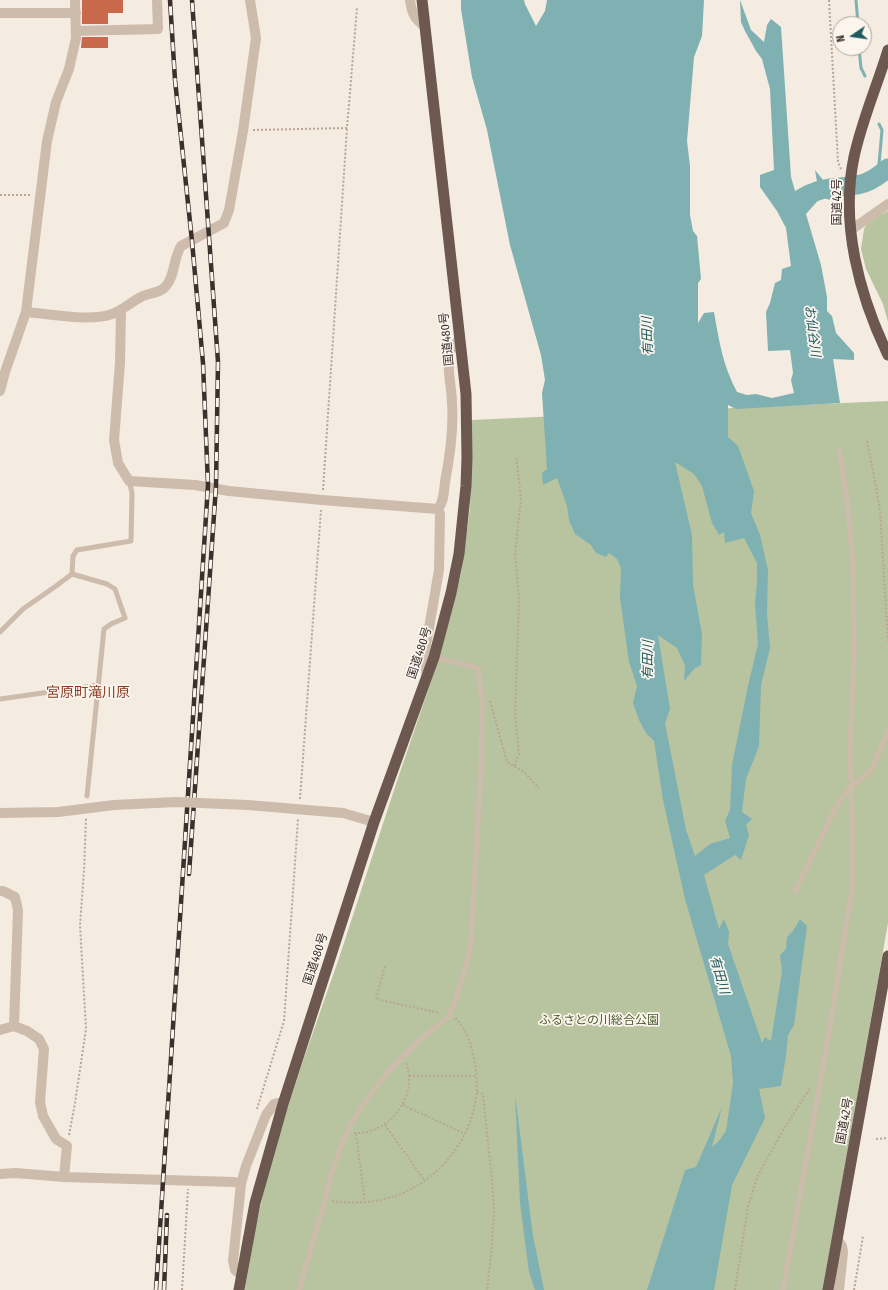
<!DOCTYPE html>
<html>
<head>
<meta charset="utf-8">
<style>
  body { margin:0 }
  #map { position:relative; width:888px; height:1290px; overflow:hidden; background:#f4ebe1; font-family:"Fira Sans Condensed",sans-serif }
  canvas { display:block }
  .north { position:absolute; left:832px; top:16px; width:40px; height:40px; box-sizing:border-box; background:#fbf5ee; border:1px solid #aea6a0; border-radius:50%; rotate:257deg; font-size:11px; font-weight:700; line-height:16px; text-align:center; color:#3b302b }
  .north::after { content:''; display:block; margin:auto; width:14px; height:18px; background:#1f5a5e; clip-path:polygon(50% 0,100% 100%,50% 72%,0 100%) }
</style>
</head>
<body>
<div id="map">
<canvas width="888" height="1290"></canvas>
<div class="north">N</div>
</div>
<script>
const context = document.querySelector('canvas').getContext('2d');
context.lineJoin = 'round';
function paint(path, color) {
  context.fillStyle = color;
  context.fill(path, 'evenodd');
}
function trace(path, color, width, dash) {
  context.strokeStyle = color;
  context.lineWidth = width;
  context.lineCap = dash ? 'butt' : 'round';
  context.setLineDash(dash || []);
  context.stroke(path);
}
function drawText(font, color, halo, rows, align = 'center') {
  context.font = font + ' "Fira Sans Condensed","Noto Sans JP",sans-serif';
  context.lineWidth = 3.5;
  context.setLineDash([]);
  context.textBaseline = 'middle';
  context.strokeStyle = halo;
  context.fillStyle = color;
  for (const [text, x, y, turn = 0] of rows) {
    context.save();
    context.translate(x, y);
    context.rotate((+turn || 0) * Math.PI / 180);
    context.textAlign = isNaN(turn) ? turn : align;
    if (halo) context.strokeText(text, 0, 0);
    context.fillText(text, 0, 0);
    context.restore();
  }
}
paint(new Path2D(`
  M888 211V322L883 304 866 269 861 249 864 229 869 221Z
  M888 401V923L823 1290H245L255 1230 272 1155 304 1058 339 958 397 781 435 670 451 613 461 574 470 508 472 420Z`), '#b8c4a0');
paint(new Path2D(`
  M461 0H524L525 4 536 26 545 11 547 0H704L702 36 694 57 687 141 690 166V215L693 231 697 236 701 279 698 283V323L704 313 714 312C719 341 723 366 737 392L747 395 756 394 772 398 794 393 791 380 793 373 790 350 768 351 766 312 770 303 775 283 781 280 782 269 791 266 786 228 777 211 760 187V175L774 170 770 89 762 59 756 51 745 31 741 22 740 0 751 30 764 42 767 25 771 19 781 27 791 177 795 191 806 185 817 182 815 170 823 180H829L830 200 821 197 806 214 821 265 827 297V311L832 316 836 333 854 353V360L833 359 840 403 736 409 728 405V437L738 446 754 491 751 513 760 535 768 570 767 614 770 648 761 685 759 746 746 779 742 812 752 819 746 825 749 835 741 860 735 855 704 875 719 929 724 919 729 932 728 944 762 1043 765 1037 771 1041 782 971 780 955 786 949 787 937 793 931 800 919 807 926 794 1025 788 1035 786 1056 781 1086 759 1089 765 1118 732 1185 714 1290H647L685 1170 696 1167 722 1107 712 1147 718 1142 726 1131 733 1083 731 1056 685 899 663 800 654 741 646 733 639 720 633 703 637 686 629 662 620 598 621 568 617 559 609 553 606 557 596 553 591 545 575 534 569 520 567 506 557 478 543 485 542 473 547 469 542 393 545 380 541 355 510 245 487 130 472 77 461 9ZM675 462 694 474 702 486 712 523 719 535 724 532 725 543 744 538 757 563V583L755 603 758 644 748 686 732 765 730 810 725 821 730 838 710 844 695 856 686 830 665 723 670 709 658 635 677 648 685 665 684 681 694 669 701 665 702 634 693 585 692 535Z
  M515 1094 533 1236 544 1290H535L529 1272 520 1203Z`), '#7fb0b2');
trace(new Path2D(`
  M856 0 858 24
  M859 48 861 68 865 76
  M878 176 882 130 879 124`), '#7fb0b2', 3);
trace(new Path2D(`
  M806 197C822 185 842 189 861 184 871 182 880 175 888 168`), '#7fb0b2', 19);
paint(new Path2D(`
  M82 0H123V13H108V24H82Z
  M82 37H108V48H81Z`), '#c8694b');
trace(new Path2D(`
  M829 0 838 162 841 169
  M253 130 347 128 357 8
  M0 195H31
  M867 441 877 492 880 511 888 641
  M323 490 347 128
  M490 701 507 762 524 772 539 788
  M514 766 519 754 515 714 519 599 515 555 521 498 516 456
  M300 799 321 510
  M385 966 376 999 440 1013
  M409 1076H477
  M477 1092 483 1094 484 1104 492 1180 494 1212 491 1255 487 1290
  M403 1105 465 1134
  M257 1109 284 1021 298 819
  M385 1125 425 1181
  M354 1133C389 1135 419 1096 406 1063
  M356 1134 365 1202
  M69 1135 75 1103 86 1029 80 925 84 871 86 818
  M876 1139 888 1138
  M332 1201C352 1204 375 1203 395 1196 448 1178 486 1120 475 1064 472 1047 468 1031 455 1018
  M182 1290 188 1189
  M735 1290 748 1206 758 1175 785 1127 810 1088
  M854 1290 863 1236`), '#b9a596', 2, [2, 2]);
trace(new Path2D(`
  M72 574 107 584 115 589 125 618 111 624 104 629 87 796
  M0 632 23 609 56 586 72 574 73 556 77 550 131 541 132 493 129 481
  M0 699 99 685
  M795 891 835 809 843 796 852 786 867 774 872 769 888 731
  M299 1290 325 1200 331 1174 343 1141 352 1122 369 1096 389 1071 419 1041 449 1016 455 1002 464 973 470 950 471 940 481 769 482 704 478 668 434 657
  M783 1290 830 1027 852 889V815L850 752 854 656 853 566 847 499 839 450`), '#cdbbac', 5);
trace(new Path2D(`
  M410 0C412 14 414 18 425 27
  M0 13H76
  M76 31 158 29 157 0
  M851 230 888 204
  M121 310 120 363 114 440 118 463 129 481 195 485 229 491 322 500 438 509 440 514 439 570 424 657 427 677
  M26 312C50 314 90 322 112 314 123 310 131 302 141 297 149 293 161 293 166 286 175 276 173 259 181 246L224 223 229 210 243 131 256 38 250 0
  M0 391 5 372 26 312 47 141 56 102 69 69 76 38 75 0
  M438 509C444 502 444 490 445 482 450 456 454 430 452 403 452 388 447 372 449 357 450 349 455 344 460 339
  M0 891H3L15 897 18 910 14 1026
  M0 1030 14 1026 27 1031 39 1039 44 1049 40 1102 43 1116 56 1139 67 1146 64 1177
  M0 1174 16 1173 64 1177 234 1182 241 1184
  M837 1239 842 1246 843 1252 839 1290
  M241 1275 235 1270 233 1261 241 1184 246 1166 266 1115 274 1104 278 1103 283 1104`), '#cdbbac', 10);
trace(new Path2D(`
  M343 813 374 822`), '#cdbbac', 10);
trace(new Path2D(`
  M888 50C877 86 862 120 854 157 840 223 859 295 888 355
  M239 1290 255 1203 283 1104 374 822 434 657 451 593 459 554 466 486 467 458 466 394 422 0
  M828 1290 888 956`), '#6c584f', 11);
const rail = new Path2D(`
  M189 874 216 486 218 362 192 0
  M156 1290 208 485 203 363 192 241 175 80 170 0
  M164 1290 167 1215`);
trace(rail, '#3b302b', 4.5);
trace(rail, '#fbf5ee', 3, [9]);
trace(new Path2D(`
  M0 813 58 812 114 805 176 802 248 805 343 813`), '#cdbbac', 10);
drawText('12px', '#3b302b', '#fbf5ee', [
  ["国道42号",838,202,-90],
  ["国道480号",447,339,-96],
  ["国道480号",420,653,-72],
  ["国道480号",316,959,-72],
  ["国道42号",845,1121,-80]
]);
drawText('12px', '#4a5a2e', '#fbf5ee', [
  ["ふるさとの川総合公園",599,1021]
]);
drawText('italic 13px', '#1f5a5e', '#fbf5ee', [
  ["お仙谷川",812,331,83],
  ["有田川",648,336,-92],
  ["有田川",648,660,-90],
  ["有田川",719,975,74]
]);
drawText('14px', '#8c3b22', '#fbf5ee', [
  ["宮原町滝川原",88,693]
]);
</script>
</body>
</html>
